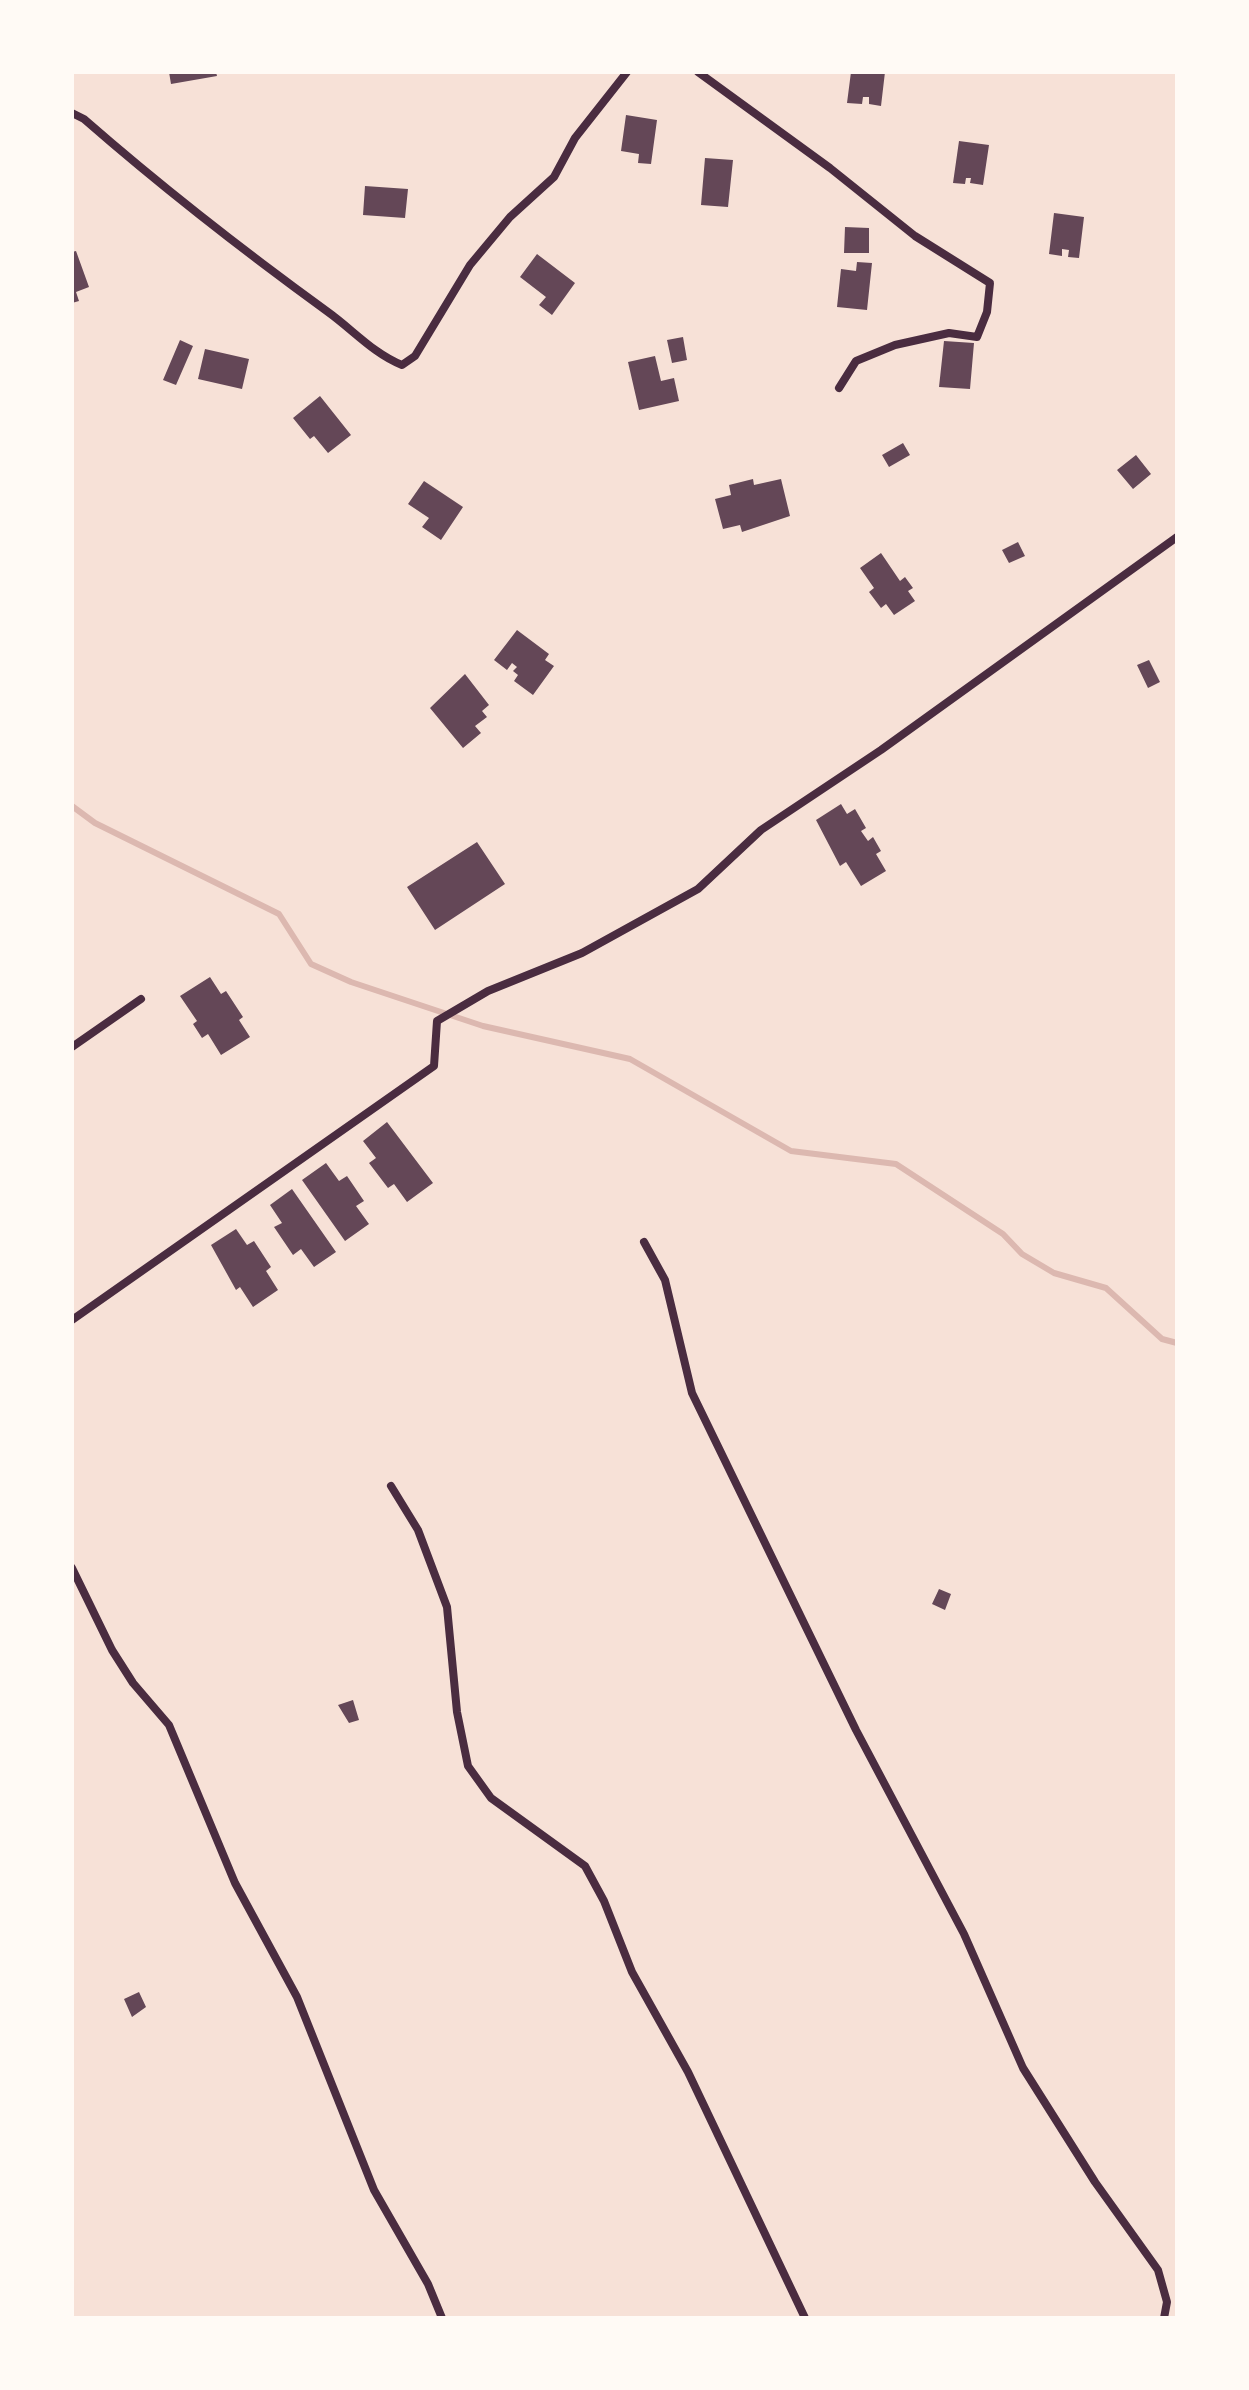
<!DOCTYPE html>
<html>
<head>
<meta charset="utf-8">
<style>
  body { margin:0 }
  #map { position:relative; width:1249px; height:2390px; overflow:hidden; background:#f7e1d7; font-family:Karla,sans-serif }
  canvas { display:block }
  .frame { position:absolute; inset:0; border:74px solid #fffaf5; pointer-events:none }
</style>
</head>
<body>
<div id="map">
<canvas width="1249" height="2390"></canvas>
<div class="frame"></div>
</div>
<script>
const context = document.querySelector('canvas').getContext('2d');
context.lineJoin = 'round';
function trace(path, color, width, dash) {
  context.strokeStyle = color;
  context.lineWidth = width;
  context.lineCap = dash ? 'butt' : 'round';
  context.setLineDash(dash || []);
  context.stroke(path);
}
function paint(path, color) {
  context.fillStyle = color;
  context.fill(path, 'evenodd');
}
trace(new Path2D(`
  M72 806 95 823 279 914 311 964 351 982 483 1026 630 1059 791 1151 896 1164 1003 1234 1022 1254 1054 1273 1106 1288 1162 1339 1177 1343`), '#dcb8b0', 6);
paint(new Path2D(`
  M169 72H216L217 76 171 84Z
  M851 72H885L881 106 869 104V97H863L862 104 847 103Z
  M626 115 657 120 651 164 638 163 639 154 621 151Z
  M959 141 989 145 983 185 970 183 971 178H966L965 184 953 183Z
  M705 158 733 160 728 207 701 205Z
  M365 186 408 189 405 218 363 215Z
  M1054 213 1084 217 1079 258 1068 257 1069 250 1062 249V256L1049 254Z
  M845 227 869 228V253H844Z
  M76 251 89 287 76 292 79 301 72 303V252Z
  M537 254 575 283 552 315 539 305 546 297 520 277Z
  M857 262 872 263 867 310 837 307 841 269 856 271Z
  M683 337 687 360 672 363 667 340Z
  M180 340 193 346 176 385 163 380Z
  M944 341 974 343 970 389 939 387Z
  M205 349 249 359 242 389 198 379Z
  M655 356 661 381 674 378 679 401 639 410 628 362Z
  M320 396 351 435 328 453 314 436 310 439 293 418Z
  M903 443 910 455 889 467 882 455Z
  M1136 455 1151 474 1133 489 1117 470Z
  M753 479 754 485 781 479 790 516 742 532 740 525 723 529 715 499 731 495 729 485Z
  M424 481 463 507 441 540 422 527 429 518 408 504Z
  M1018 542 1025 556 1009 563 1002 550Z
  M881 553 900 581 905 577 913 588 908 591 915 601 894 615 886 604 881 608 869 592 874 588 860 568Z
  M517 630 549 654 545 660 554 666 533 695 514 681 518 675 513 671 517 667 512 663 507 670 494 660Z
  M1149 660 1160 682 1148 688 1137 665Z
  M465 674 489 705 482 711 487 717 475 726 481 733 463 748 430 708Z
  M841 804 847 814 855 809 866 828 861 831 868 841 873 837 881 851 876 854 886 871 861 886 846 862 840 866 816 820Z
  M477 842 505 884 435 930 407 887Z
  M210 977 221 994 226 991 243 1017 239 1020 250 1037 221 1055 208 1034 202 1038 193 1024 197 1021 180 996Z
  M387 1122 433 1183 407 1202 394 1184 388 1188 369 1163 376 1158 363 1141Z
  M326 1163 339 1181 347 1176 364 1201 356 1206 369 1224 345 1241 302 1180Z
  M292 1189 336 1252 314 1267 301 1249 293 1255 274 1227 282 1223 270 1205Z
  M236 1229 247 1245 254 1241 271 1267 266 1271 278 1290 253 1307 240 1287 236 1290 211 1245Z
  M939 1589 951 1594 945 1610 932 1604Z
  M353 1700 359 1720 349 1723 338 1705Z
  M139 1992 146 2007 132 2017 124 1999Z`), '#644757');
trace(new Path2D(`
  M698 72 830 168 915 236 990 283 987 312 977 337 949 333 895 345 856 361 839 388
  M72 113 84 119C163 188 244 251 328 312 353 330 374 354 402 365L415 356 470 265 510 217 554 177 575 138 627 72
  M72 1047 141 999
  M644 1242 665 1280 692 1393 856 1730 964 1934 1023 2068 1095 2182 1158 2270 1167 2302 1164 2318
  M72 1320 434 1066 437 1021 488 991 582 953 698 889 761 830 881 750 1177 537
  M391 1486 418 1530 447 1607 457 1712 468 1766 491 1798 585 1866 604 1901 632 1972 688 2072 805 2318
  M72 1568 112 1650 133 1683 169 1725 235 1883 297 1997 374 2190 428 2284 442 2318`), '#4a2c40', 8);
</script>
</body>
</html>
